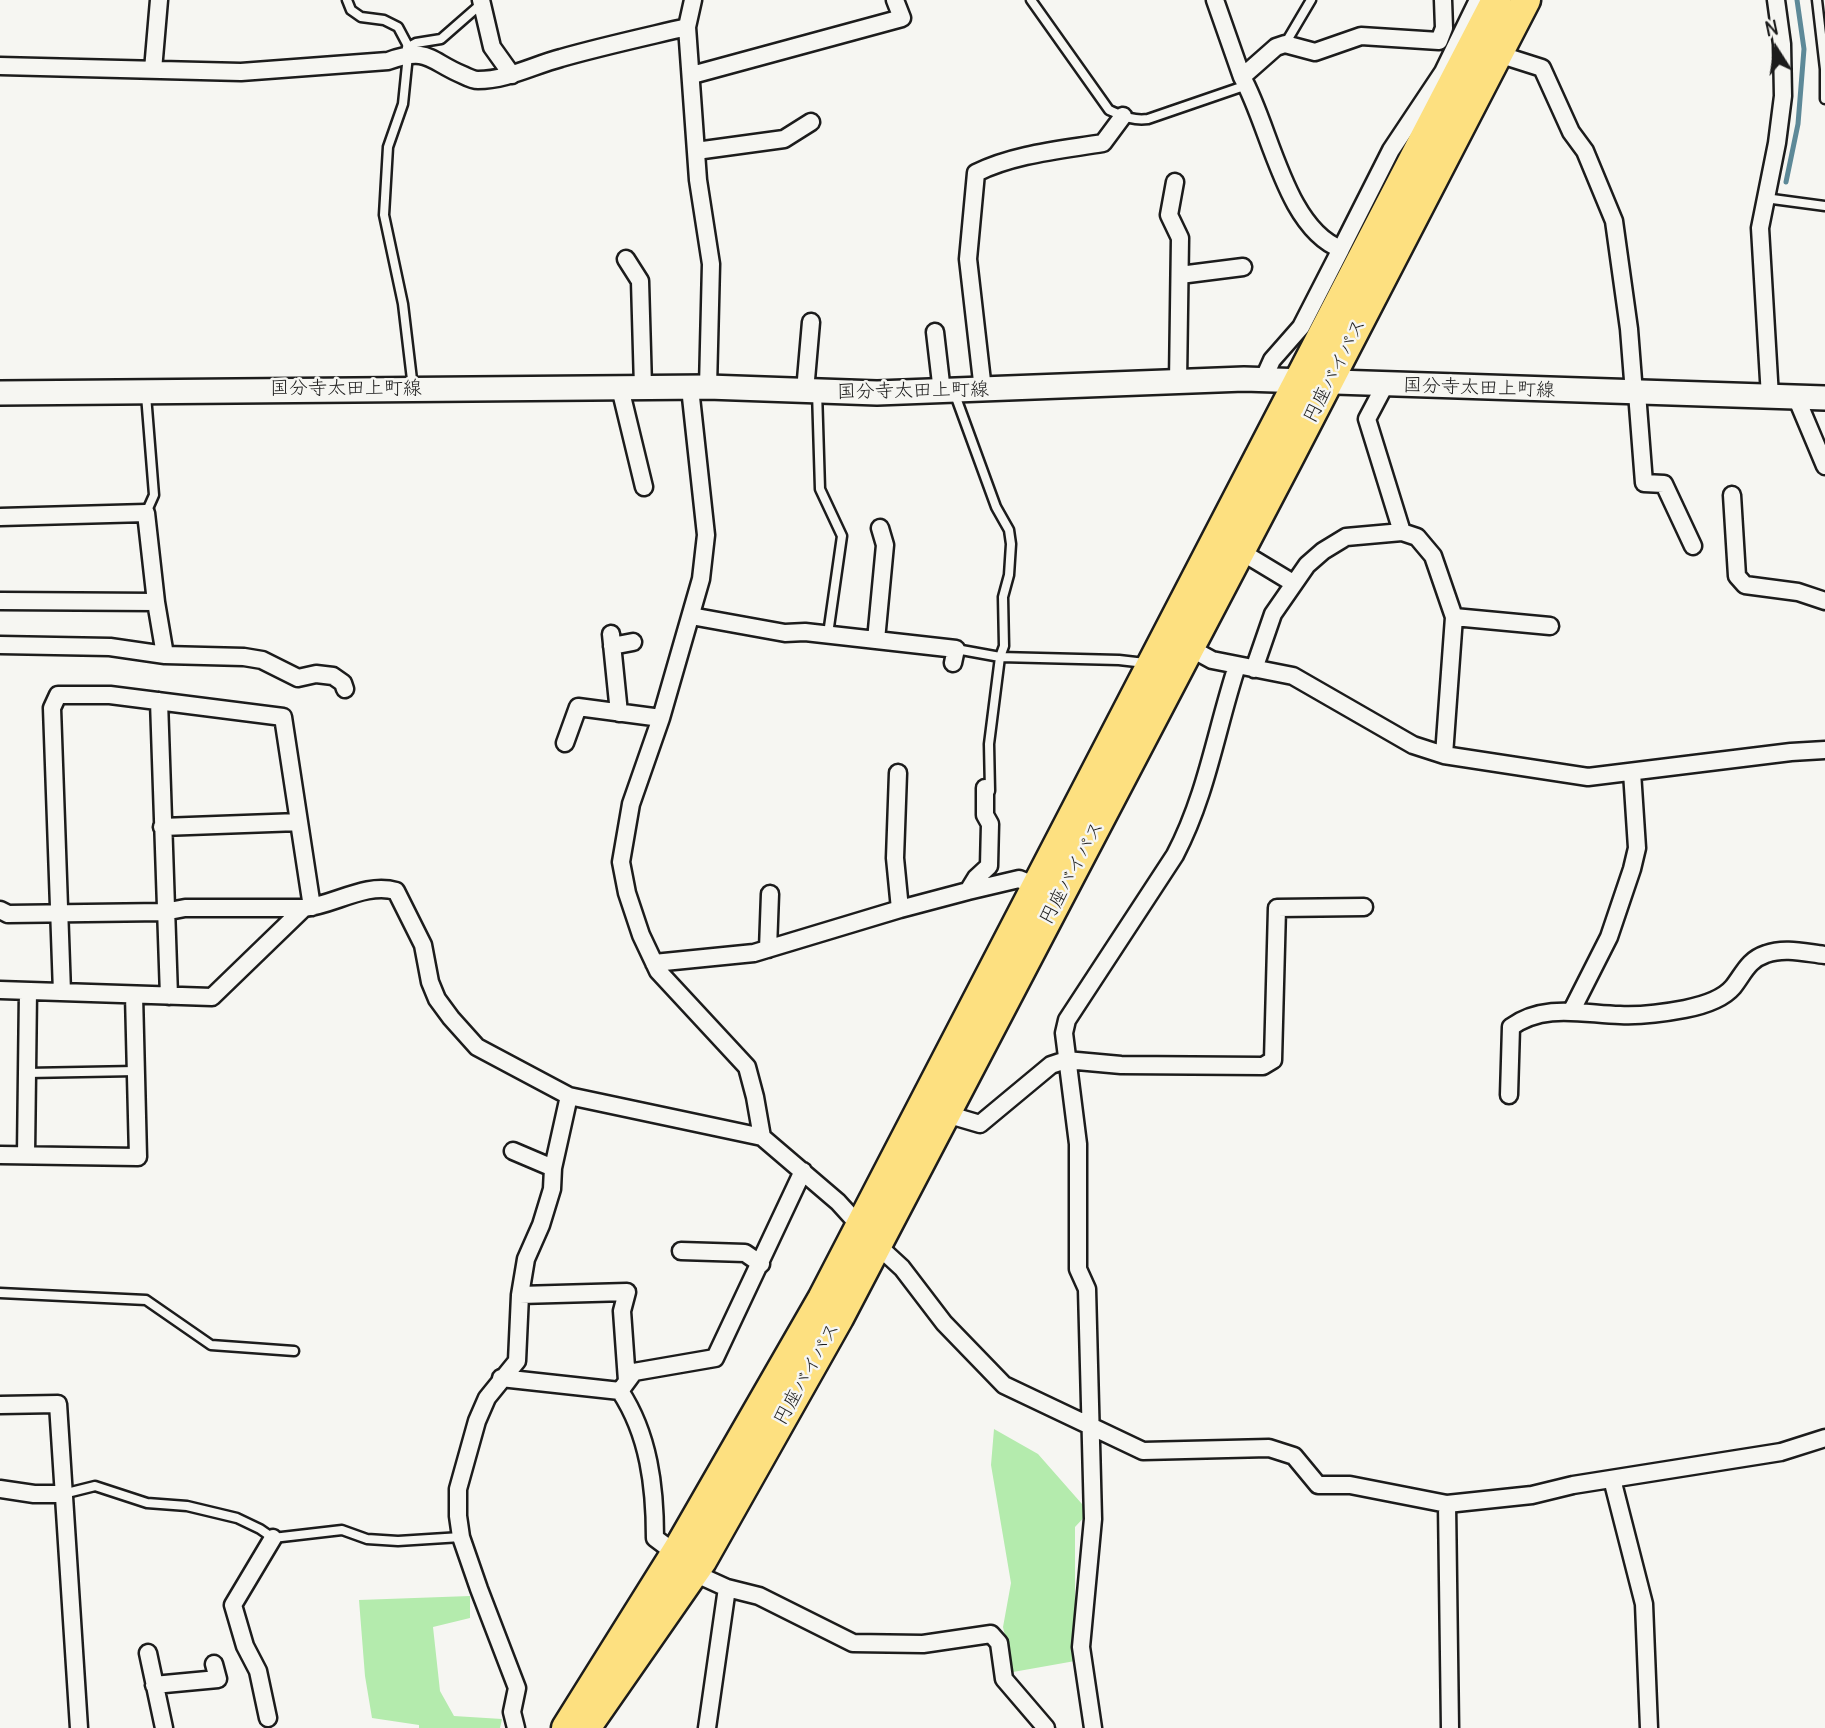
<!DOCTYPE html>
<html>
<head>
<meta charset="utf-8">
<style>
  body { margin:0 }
  #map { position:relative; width:1825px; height:1728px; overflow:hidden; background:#f6f6f2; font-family:Delius,sans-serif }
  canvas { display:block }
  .north { position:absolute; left:1741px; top:14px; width:70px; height:70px; -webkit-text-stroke:5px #f6f6f2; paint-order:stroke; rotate:348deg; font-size:19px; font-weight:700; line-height:28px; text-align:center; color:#1c1c1c }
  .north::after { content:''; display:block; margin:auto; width:24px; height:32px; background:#1c1c1c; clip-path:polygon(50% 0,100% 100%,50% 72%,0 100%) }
</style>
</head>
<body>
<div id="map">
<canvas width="1825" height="1728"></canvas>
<div class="north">N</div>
</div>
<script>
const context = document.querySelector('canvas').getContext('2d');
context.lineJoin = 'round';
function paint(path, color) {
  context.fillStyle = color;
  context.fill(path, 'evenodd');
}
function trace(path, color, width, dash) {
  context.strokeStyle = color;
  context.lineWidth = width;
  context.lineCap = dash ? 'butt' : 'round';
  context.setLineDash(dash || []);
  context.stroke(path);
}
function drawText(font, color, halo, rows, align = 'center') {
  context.font = font + ' Delius,"Klee One",sans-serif';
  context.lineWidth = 5;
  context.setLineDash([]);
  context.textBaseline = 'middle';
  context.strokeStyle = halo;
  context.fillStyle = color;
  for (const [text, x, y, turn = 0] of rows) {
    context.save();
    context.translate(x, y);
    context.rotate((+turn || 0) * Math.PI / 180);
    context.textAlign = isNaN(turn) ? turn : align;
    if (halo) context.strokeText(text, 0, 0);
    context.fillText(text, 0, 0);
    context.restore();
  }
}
paint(new Path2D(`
  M994 1429 1038 1454 1089 1512 1075 1527V1661L1013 1672 1003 1627 1011 1583 991 1465Z
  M470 1596V1618L433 1627 440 1691 454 1716 502 1719 500 1728H419V1725L372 1718 365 1676 359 1600Z`), '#b4ebad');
trace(new Path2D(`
  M1786 182 1798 124 1804 49 1797 0`), '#5d8998', 5);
const service = new Path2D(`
  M347 0 351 10 361 17 384 20 398 27 407 44 408 55 403 104 388 147 384 215 403 304 413 388
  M1031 0 1109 110C1123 116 1133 121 1148 119L1247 85
  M1817 0 1825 69V99
  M1285 44 1311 0
  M407 48 416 43 441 39 481 4
  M1765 198 1825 206
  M817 391 820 489 842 536 828 634
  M954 392 996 507 1009 530 1011 544 1009 575 1003 597 1004 646 1000 657 989 744 990 791
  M146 395 154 495 146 513
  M956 649 1000 657 1119 660 1145 663
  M27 1073 136 1071
  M0 1293 146 1300 211 1345 294 1351
  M63 1494 95 1486 147 1503 187 1506 237 1518 260 1529 273 1538 342 1530 367 1539 398 1541 461 1537`);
const minor = new Path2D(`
  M481 0 492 47 512 75
  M693 0 687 27 698 180 711 264 708 387
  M1215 0 1242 77
  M1498 54 1542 68 1571 132 1585 151 1614 221 1629 329 1634 393
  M0 66 241 72 388 61C429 46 429 61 463 75 467 77 473 80 478 80 507 80 534 65 561 58 603 46 645 37 687 27
  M153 70 159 0
  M692 75 902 18 895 0
  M696 151 784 139 811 122
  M1175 182 1169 215 1180 238 1178 382
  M1341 249 1391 150 1443 72 1478 0
  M626 259 640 281 643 387
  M1180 275 1243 267
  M935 332 942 392
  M1263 380 1272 360 1301 327 1341 249C1285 228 1270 126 1242 77L1276 47 1285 44 1315 52 1361 36 1439 41 1444 28 1443 0
  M1385 385 1367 419 1402 532 1417 537 1433 556 1454 617 1444 755
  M620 388 644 487
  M690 388 706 535 701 579 661 718 631 804 621 862 627 893 641 935 658 971 747 1067 755 1097 762 1137
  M983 390 968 259 976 173C1014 154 1061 150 1103 143L1123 116
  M805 391 811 322
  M1637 393 1644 483 1664 484 1693 546
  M1770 397 1760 228 1777 143 1783 96 1782 44 1776 0
  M1796 397 1825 466
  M1732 495 1737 576 1745 585 1798 592 1825 601
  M0 517 146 513 156 602 0 601
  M1240 551 1293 583
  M156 602 165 655
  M691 616 785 633 805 632 956 649 953 663
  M1454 617 1550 626
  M611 634 619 713
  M876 640 885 545 880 528
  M0 645 110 647 165 655 244 657 262 660 298 678 316 674 333 676 343 683 345 689
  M612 646 633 642
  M1190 648 1212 660 1293 676 1413 745 1444 755 1588 777 1791 752 1825 750
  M1254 669 1273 614 1307 565 1323 551 1346 537 1402 532
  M159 701 169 996
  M565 743 578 707 661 718
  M898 773 895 858 900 909
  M162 827 299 822
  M968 891 1019 879 1036 886
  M0 910 8 914 164 912 185 908H304
  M768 949 770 894
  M654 963 754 953 900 909 968 891 976 878 989 866 990 824 985 815V788
  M0 990 212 997 304 908C334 905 366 882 396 891L423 945 430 982 437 999 451 1018 477 1047 569 1096 762 1137 838 1202 877 1245 902 1268 944 1323 1004 1385 1143 1451 1269 1448 1294 1456 1318 1485H1350L1447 1504 1450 1728
  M62 992 52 708 58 695H110L283 717 312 907
  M1571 1012 1609 937 1632 869 1637 848 1632 772
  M1509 1095 1511 1027C1544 1003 1583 1014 1620 1015 1641 1016 1664 1013 1685 1009 1700 1006 1722 1000 1733 987 1744 973 1748 960 1766 954 1785 947 1806 953 1825 955
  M946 1114 980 1124 1051 1065 1066 1060 1121 1065 1263 1066 1273 1060 1277 908 1364 907
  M513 1151 553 1168
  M0 1155 138 1157 134 995
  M26 1155 28 991
  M681 1251 745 1253 761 1264
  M520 1295 627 1292 622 1311 627 1381
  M501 1378 620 1391 634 1372 715 1358 803 1171
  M620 1391C649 1435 655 1487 655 1538L675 1553
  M0 1405 58 1404 79 1728
  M1612 1479 1644 1604 1649 1728
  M0 1489 34 1494H63
  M1447 1504 1532 1495 1573 1485 1781 1452 1825 1438
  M694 1573 727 1588 759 1596 853 1643 923 1644 991 1634 999 1643 1004 1679 1046 1728
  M148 1653 164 1728
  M154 1685 218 1679 214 1664
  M268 1718 258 1671 245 1646 233 1605 273 1538
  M516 1728 512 1712 517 1688 479 1589 461 1537 458 1516V1489L477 1421 487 1398 517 1361 520 1295 526 1259 541 1225 552 1189 553 1168 569 1096
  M707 1728 727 1588
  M1093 1728 1081 1647 1093 1519 1087 1289 1078 1269V1144L1064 1033 1067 1020 1175 855C1207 794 1216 730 1237 666`);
const secondary = new Path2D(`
  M0 393 708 387 877 393 1244 379 1825 398`);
const trunk = new Path2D(`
  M566 1728 678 1549 822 1299 1496 0
  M586 1728 702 1561 839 1318 1289 458 1526 0`);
trace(service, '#1c1c1c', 13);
trace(minor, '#1c1c1c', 21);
trace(secondary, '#1c1c1c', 28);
trace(trunk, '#1c1c1c', 33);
trace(service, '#f6f6f2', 8);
trace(minor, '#f6f6f2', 16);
trace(secondary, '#f6f6f2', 23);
trace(trunk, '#fde080', 28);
drawText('19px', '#1c1c1c', '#f6f6f2', [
  ["円座バイパス",1335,371,-63],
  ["国分寺太田上町線",1479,388,2],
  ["国分寺太田上町線",346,389],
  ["国分寺太田上町線",913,391,-1],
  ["円座バイパス",1072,873,-62],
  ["円座バイパス",807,1374,-61]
]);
</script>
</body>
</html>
